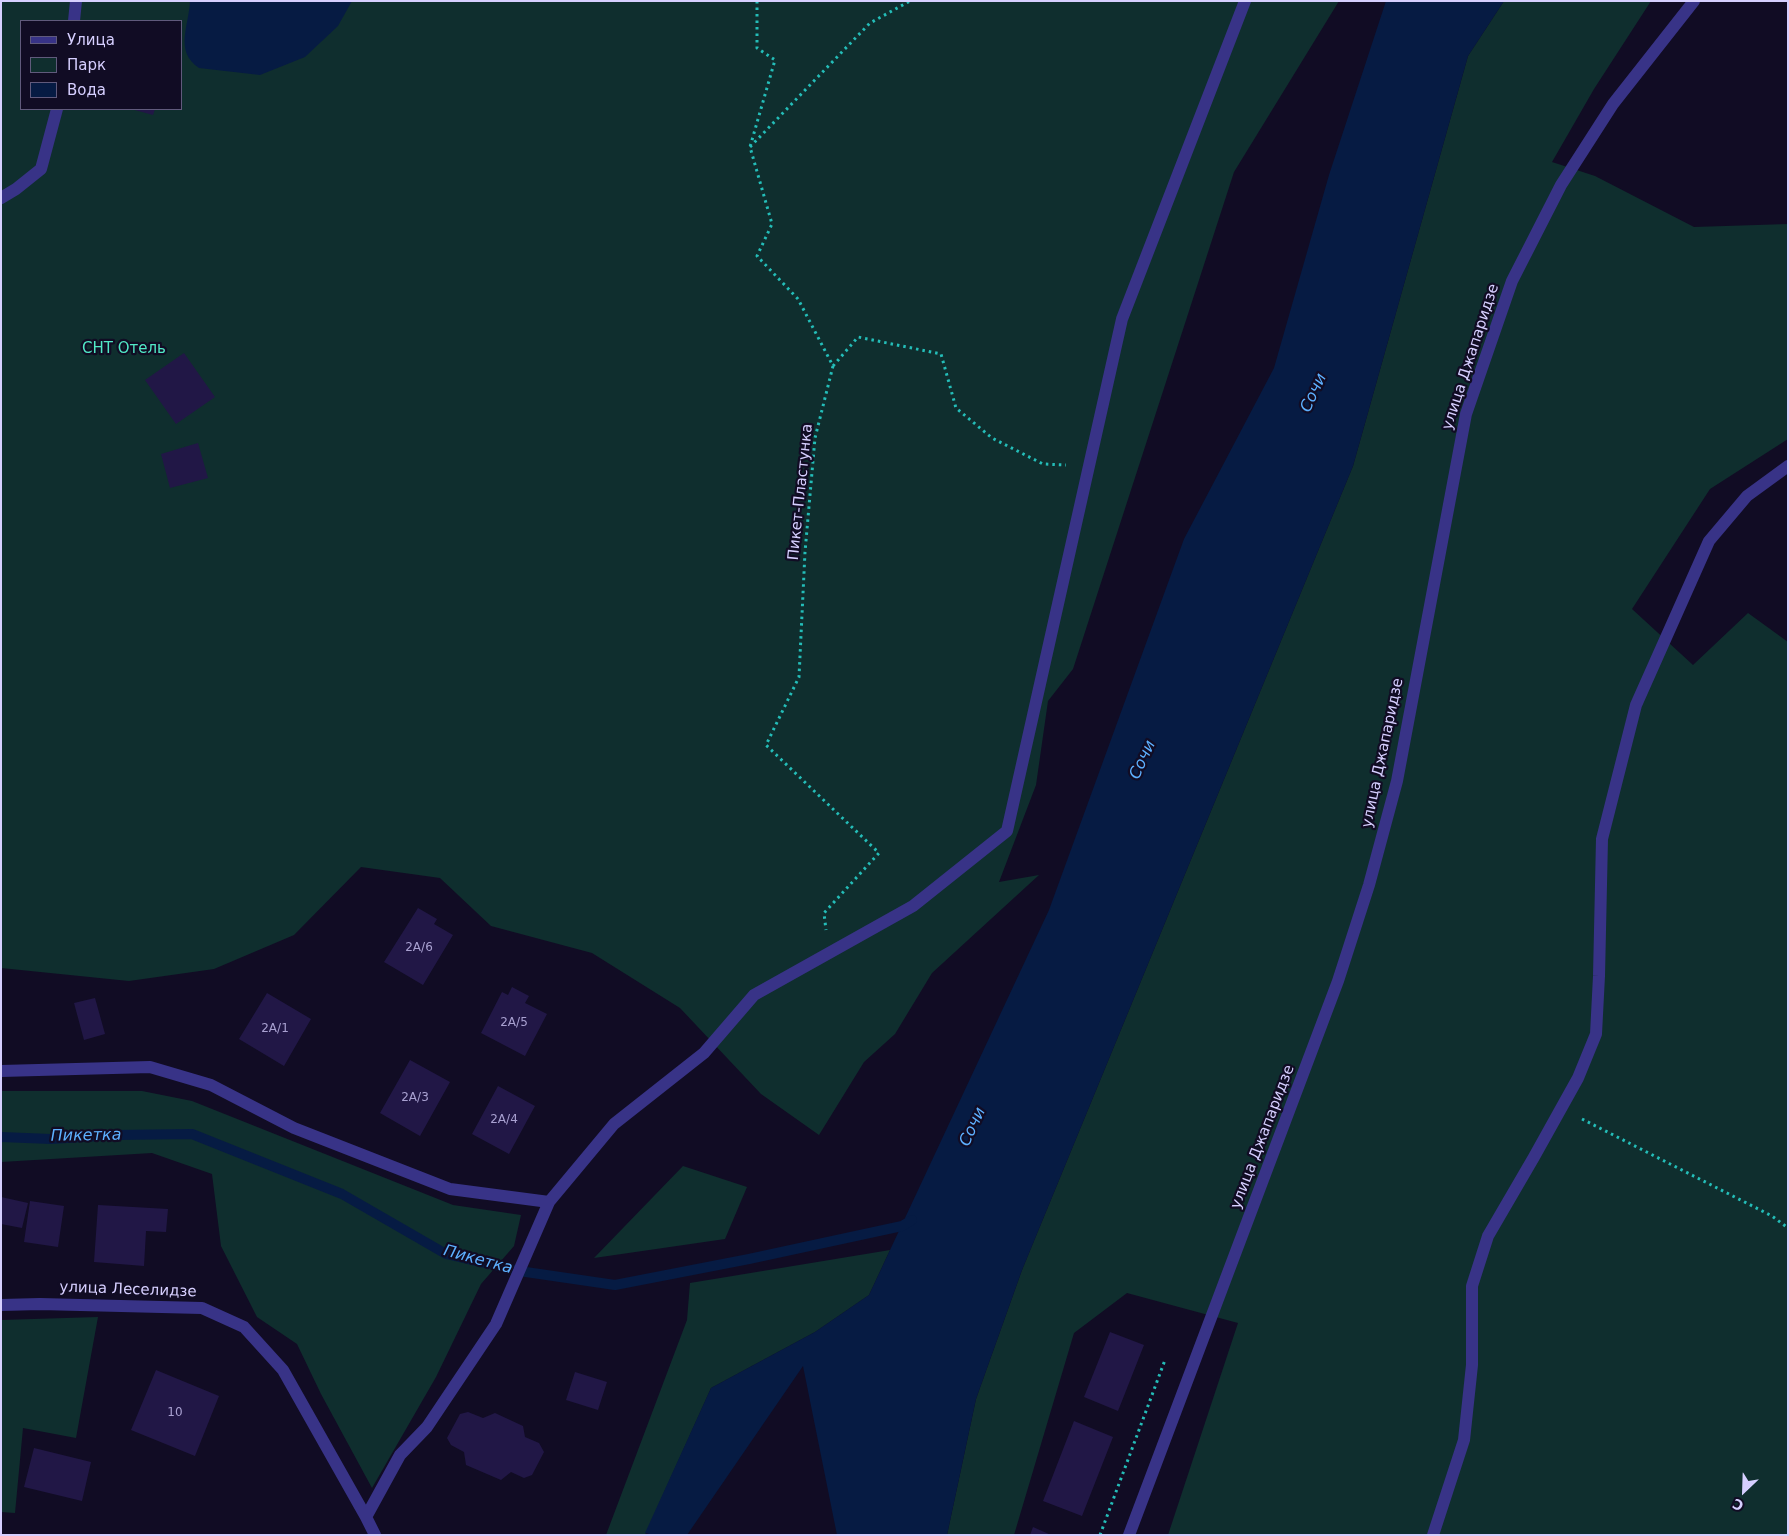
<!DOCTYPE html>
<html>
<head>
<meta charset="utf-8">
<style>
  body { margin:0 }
  #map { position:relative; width:1789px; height:1536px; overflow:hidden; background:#110c24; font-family:"DejaVu Sans",sans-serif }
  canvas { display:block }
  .frame { position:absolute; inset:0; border:2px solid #d6cfff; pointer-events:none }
  .legend { position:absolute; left:20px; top:20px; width:162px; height:90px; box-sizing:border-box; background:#110c24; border:1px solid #605a7c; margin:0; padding:6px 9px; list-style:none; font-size:15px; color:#d6cfff }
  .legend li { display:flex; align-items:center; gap:10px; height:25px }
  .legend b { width:25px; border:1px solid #605a7c }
  .north { position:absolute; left:1719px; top:1466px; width:50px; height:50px; -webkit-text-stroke:4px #110c24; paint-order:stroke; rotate:204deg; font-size:14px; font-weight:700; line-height:20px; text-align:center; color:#d6cfff }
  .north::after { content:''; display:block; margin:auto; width:18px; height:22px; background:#d6cfff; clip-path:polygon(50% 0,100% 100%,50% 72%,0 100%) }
</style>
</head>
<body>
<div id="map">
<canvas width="1789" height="1536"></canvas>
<div class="frame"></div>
<ul class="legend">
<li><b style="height:6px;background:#383387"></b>Улица</li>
<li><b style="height:14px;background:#0f2e2e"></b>Парк</li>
<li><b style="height:14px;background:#061b43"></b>Вода</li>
</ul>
<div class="north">С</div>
</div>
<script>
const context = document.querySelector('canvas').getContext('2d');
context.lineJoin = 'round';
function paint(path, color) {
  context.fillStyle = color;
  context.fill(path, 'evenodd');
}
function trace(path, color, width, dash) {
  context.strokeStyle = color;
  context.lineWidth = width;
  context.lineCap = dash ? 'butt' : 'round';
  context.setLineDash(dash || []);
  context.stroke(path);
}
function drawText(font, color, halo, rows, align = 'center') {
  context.font = font + ' "DejaVu Sans",sans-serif';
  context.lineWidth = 4.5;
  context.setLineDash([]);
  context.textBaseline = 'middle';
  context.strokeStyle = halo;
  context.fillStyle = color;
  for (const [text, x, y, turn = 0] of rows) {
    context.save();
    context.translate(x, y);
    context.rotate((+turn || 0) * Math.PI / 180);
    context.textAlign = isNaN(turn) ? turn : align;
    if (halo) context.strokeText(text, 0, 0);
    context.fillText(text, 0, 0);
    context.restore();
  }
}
paint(new Path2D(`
  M1 1H1339L1234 172 1073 669 1048 701 1036 785 999 882 1039 875 932 973 895 1034 864 1062 819 1135 761 1094 680 1008 592 953 491 926 440 878 361 867 294 935 214 969 129 981 1 968ZM21 21H181V109H21Z
  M1504 1H1651L1594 89 1552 162 1595 176 1694 227 1788 224V439L1710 489 1632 609 1693 665 1748 613 1788 642V1535H1168L1238 1323 1127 1293 1074 1333 1014 1535H947L976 1399 1022 1270 1353 466 1468 56Z
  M1 1091H142L192 1101 453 1205 521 1215 514 1246 481 1284 436 1377 372 1488 321 1394 297 1344 257 1317 221 1246 212 1174 152 1153 1 1162Z
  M683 1166 747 1187 725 1239 594 1258Z
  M890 1250 869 1295 815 1332 711 1388 645 1535H606L687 1320 690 1283Z
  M98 1317 76 1438 23 1428 15 1513 1 1512V1320Z`), '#0f2e2e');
paint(new Path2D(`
  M190 1H352L338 26 305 57 260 75 199 68C174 51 189 26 190 1Z
  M1386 1H1504L1468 56 1353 466 1022 1270 976 1399 947 1535H837L803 1366 687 1535H654L645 1533 711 1388 815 1332 869 1295 1049 910 1184 539 1274 368 1329 175Z`), '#061b43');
trace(new Path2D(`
  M1 1137 51 1139 114 1135 192 1134 342 1194 446 1254 519 1271 615 1285 749 1259 902 1226 912 1220`), '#061b43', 10);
paint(new Path2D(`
  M131 109H155L153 115Z
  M184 353 215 397 176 424 145 380Z
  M198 443 208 478 170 488 161 454Z
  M418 908 437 919 434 924 453 935 423 985 384 962Z
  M512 987 529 996 525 1003 547 1014 525 1056 481 1033 502 992 508 995Z
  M267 993 311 1019 284 1066 239 1039Z
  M95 998 105 1034 84 1040 74 1003Z
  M410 1060 450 1082 420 1136 380 1113Z
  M498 1086 535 1106 509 1154 472 1134Z
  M1 1197 28 1203 22 1228 1 1224Z
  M30 1201 64 1206 58 1247 24 1242Z
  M98 1205 168 1209 166 1232 146 1231 144 1266 94 1262Z
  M1110 1332 1144 1345 1118 1411 1084 1397Z
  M156 1370 219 1396 195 1456 131 1430Z
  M575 1372 607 1382 598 1410 566 1400Z
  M468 1412 483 1418 495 1413 523 1426 525 1437 539 1443 544 1452 532 1475 524 1478 511 1472 501 1480 466 1465 464 1452 451 1445 447 1438 460 1414Z
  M1074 1421 1113 1437 1082 1516 1043 1501Z
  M34 1448 91 1462 82 1501 24 1487Z
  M1033 1527 1051 1535H1030Z`), '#211746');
trace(new Path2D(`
  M757 1V48L775 60 750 147 772 224 757 256 798 299 833 366 815 438 805 552 799 677 766 745 879 853 824 913 826 930
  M750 147 870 23 910 1
  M833 366 858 337 941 354 956 408 992 438 1043 464 1066 465
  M1582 1119 1772 1216 1788 1228
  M1100 1535 1165 1360`), '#24bdb8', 3, [2.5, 4]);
trace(new Path2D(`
  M74 21 76 1
  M1 198 16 189 41 169 57 109
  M1 1071 150 1067 211 1085 294 1128 450 1189 549 1202
  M1 1305 40 1304 202 1308 244 1327 283 1370 366 1517 375 1535
  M366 1517 400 1455 427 1427 496 1324 549 1202 614 1124 704 1053 754 995 913 906 1007 831 1122 319 1245 1
  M1433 1535 1464 1440 1472 1365V1286L1488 1236 1534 1157 1578 1078 1596 1034 1599 976 1602 839 1636 705 1709 541 1747 496 1788 466`), '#383387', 12);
trace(new Path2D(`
  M1129 1535 1338 981 1369 885 1397 781 1466 414 1512 281 1561 185 1613 104 1694 1`), '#383387', 12);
drawText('12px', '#a9a1d1', null, [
  ["2А/6",419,948],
  ["2А/5",514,1023],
  ["2А/1",275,1029],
  ["2А/3",415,1098],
  ["2А/4",504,1120],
  ["10",175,1413]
]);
drawText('15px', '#51e9c6', '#110c24', [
  ["СНТ Отель",124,349]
]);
drawText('15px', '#d6cfff', '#110c24', [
  ["улица Джапаридзе",1471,357,-72],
  ["Пикет-Пластунка",801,492,-84],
  ["улица Джапаридзе",1383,753,-78],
  ["улица Джапаридзе",1263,1137,-69],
  ["улица Леселидзе",128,1290,2]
]);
drawText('italic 16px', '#5db0ff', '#110c24', [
  ["Сочи",1314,393,-65],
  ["Сочи",1143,760,-65],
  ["Сочи",973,1127,-65],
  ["Пикетка",86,1136,-1],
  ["Пикетка",478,1260,15]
]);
</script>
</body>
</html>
